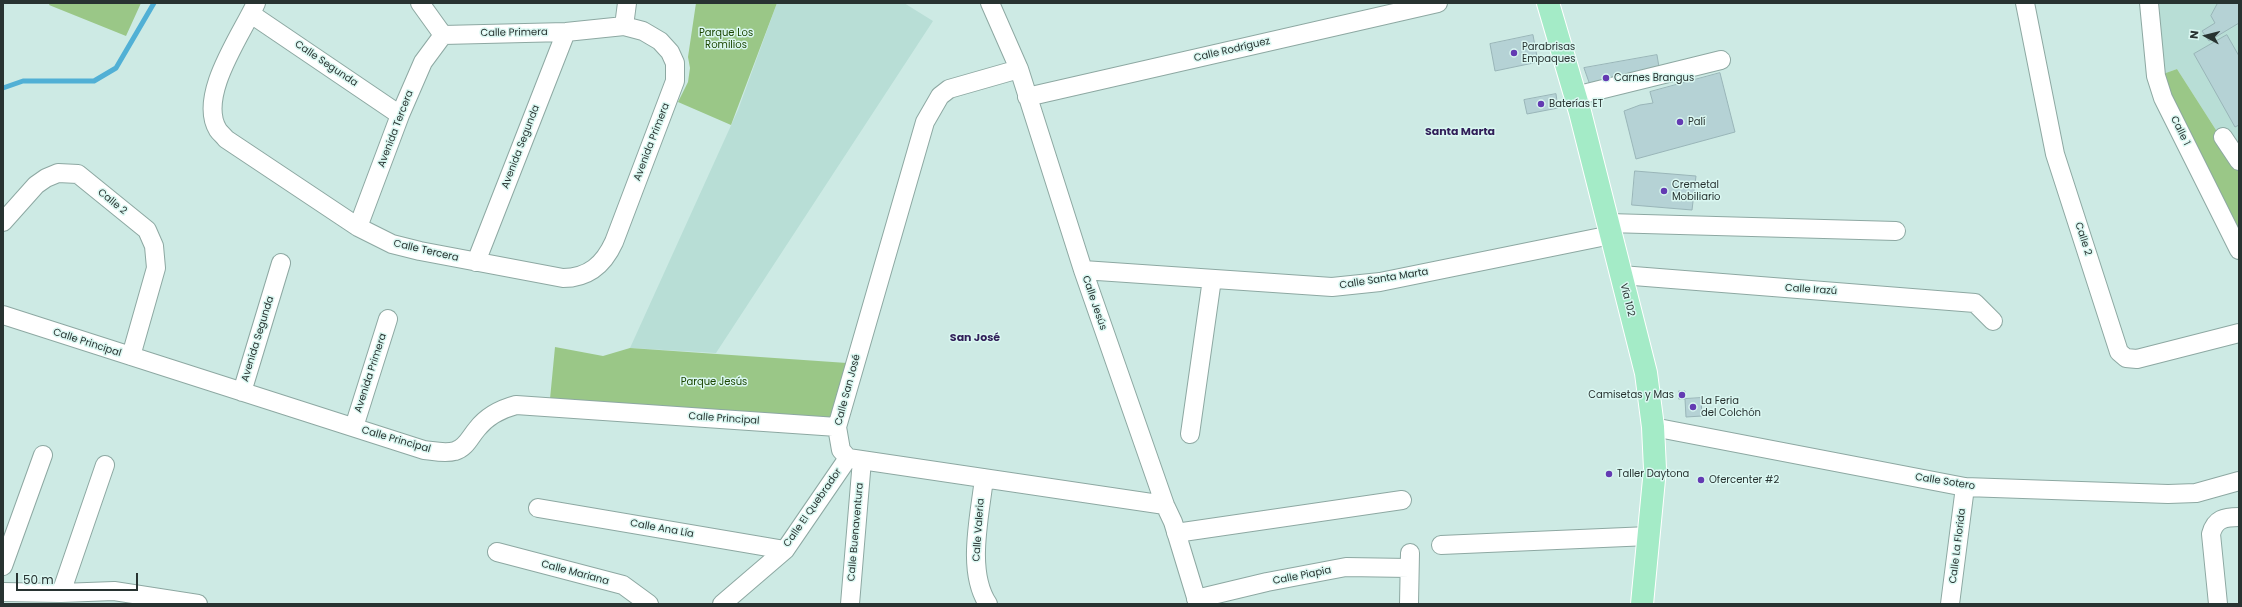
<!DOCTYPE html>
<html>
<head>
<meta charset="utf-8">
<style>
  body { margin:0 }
  #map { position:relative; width:2242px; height:607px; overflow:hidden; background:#cdeae4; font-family:Poppins,sans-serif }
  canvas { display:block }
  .frame { position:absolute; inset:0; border:4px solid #283331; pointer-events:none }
  .north { position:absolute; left:2186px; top:16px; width:40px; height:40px; -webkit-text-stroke:3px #daf7f1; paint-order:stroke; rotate:277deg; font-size:11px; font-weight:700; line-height:16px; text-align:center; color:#283331 }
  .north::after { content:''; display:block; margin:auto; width:14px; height:18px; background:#283331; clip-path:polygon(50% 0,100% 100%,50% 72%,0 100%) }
  .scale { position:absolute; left:16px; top:573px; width:122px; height:18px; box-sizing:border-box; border:2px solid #283331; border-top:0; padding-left:5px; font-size:12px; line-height:14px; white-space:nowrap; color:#283331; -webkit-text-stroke:3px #daf7f1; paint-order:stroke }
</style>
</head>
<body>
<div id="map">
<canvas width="2242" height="607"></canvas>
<div class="frame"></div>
<div class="north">N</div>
<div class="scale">50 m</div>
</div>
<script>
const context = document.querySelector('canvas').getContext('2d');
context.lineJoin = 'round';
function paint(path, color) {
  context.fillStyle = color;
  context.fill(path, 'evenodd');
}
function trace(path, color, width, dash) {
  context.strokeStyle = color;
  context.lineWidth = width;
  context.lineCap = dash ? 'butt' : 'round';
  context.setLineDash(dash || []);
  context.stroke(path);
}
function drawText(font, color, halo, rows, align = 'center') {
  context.font = font + ' Poppins,sans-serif';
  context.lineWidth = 3;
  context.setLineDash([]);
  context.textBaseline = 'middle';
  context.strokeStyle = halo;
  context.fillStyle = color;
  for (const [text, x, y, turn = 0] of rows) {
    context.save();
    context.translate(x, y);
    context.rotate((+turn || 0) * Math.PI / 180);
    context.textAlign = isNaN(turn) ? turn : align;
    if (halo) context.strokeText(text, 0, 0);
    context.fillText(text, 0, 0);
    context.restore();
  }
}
paint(new Path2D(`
  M777 3H904L933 21 716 353 630 348 738 110Z
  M2159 3H2239V166L2177 69 2163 74Z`), '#b8ded6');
paint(new Path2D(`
  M50 3H141L126 36 49 5Z
  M696 3H777L731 125 678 102 688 82 690 68 688 57Z
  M2177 69 2239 166V234L2173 104 2163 74Z
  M555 347 603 356 630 348 847 363 831 417 823 418 550 399Z`), '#9ac787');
trace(new Path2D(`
  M3 88 23 81H94L116 68 154 3`), '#51b0d5', 5);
const building = new Path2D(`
  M2218 3H2239V23L2209 41 2202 31 2215 23 2211 16Z
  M1533 35 1538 62 1495 71 1490 44Z
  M2227 35 2239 56V125L2235 127 2194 54Z
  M1657 55 1659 67 1591 88 1584 68Z
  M1720 73 1735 132 1636 159 1624 111 1640 105 1653 103 1650 92Z
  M1556 94 1558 108 1527 114 1524 100Z
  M1635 171 1696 176 1692 210 1632 205Z
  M1679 391H1685V399H1679Z
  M1701 398 1702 416 1686 417 1685 399Z`);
paint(building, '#b5d2d5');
trace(building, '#99b5b8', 1);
const minor = new Path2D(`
  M256 3C242 34 197 96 218 130 220 133 224 136 226 139L358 227 392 244 420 251 563 278C589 278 604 264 614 242L675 81V63L670 52 660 41 643 31 624 26 566 32 443 35 420 3
  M990 3 1019 69 1083 270 1165 505 1173 522 1198 604
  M2025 3 2055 154 2119 352 2126 358 2137 359 2239 333
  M2149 3 2156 76 2163 98 2239 250
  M251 14 400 115
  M624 26 627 3
  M1019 69 949 89 940 96 925 122 837 427 841 450 848 458 1165 505
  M1575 96 1721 60
  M1027 97 1438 3
  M2223 137 2239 161
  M3 222 36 185 46 178 58 173 78 174 147 230 154 246 156 268 131 356
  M1608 223 1896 231
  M358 227 400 115 423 62 443 35
  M476 262 566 32
  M1083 270 1332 287 1380 282 1611 235
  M1621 275 1975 303 1993 321
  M3 315 424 450C434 451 445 454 455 451 466 448 470 437 477 429 487 416 501 409 516 405L837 427
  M242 392 281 263
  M354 427 388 319
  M1653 427 1965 487 2168 494 2196 493 2239 481
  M1190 434 1212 279
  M984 478C980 516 966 571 988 604
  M538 508 785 550
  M1176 533 1402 500
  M1441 545 1649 536
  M497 552 623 585 649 604
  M3 566 43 455
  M3 592 61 593 114 591 198 604
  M61 593 105 465
  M1196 599 1267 582 1346 567 1409 568
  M722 604 785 550 848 458
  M850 604 862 460
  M1409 604 1410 553
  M1950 604 1965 487
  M2218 604 2211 534C2215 519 2224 517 2239 517`);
const major = new Path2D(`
  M1548 3 1580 112 1646 373 1653 427 1655 469 1642 604`);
trace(minor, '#8da8a2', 20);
trace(major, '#fff', 24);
trace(minor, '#fff', 18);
trace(major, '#a4ebc7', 22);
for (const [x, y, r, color] of [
  [1514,53,4,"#633ab2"],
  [1606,78,4,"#633ab2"],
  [1541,104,4,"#633ab2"],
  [1680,122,4,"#633ab2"],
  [1664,191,4,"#633ab2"],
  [1682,395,4,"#633ab2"],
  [1693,407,4,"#633ab2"],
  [1609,474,4,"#633ab2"],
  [1701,480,4,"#633ab2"]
]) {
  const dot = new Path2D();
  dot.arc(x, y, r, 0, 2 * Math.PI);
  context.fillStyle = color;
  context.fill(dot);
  trace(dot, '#daf7f1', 1.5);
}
drawText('10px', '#283331', '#daf7f1', [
  ["Calle Primera",514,33,-1],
  ["Calle Rodríguez",1232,50,-13],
  ["Calle Segunda",326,64,34],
  ["Avenida Tercera",396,129,-69],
  ["Calle 1",2180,131,64],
  ["Avenida Primera",652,142,-69],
  ["Avenida Segunda",521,147,-69],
  ["Calle 2",112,202,39],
  ["Calle 2",2083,239,72],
  ["Calle Tercera",426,251,13],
  ["Calle Santa Marta",1384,279,-9],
  ["Calle Irazú",1811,290,4],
  ["Vía 102",1627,300,76],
  ["Calle Jesús",1094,303,71],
  ["Avenida Segunda",258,339,-73],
  ["Calle Principal",87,343,18],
  ["Avenida Primera",371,373,-72],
  ["Calle San José",848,390,-75],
  ["Calle Principal",724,419,4],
  ["Calle Principal",396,440,16],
  ["Calle Sotero",1945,482,9],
  ["Calle El Quebrador",813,508,-55],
  ["Calle Ana Lía",662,529,10],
  ["Calle Valeria",979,530,-86],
  ["Calle Buenaventura",856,532,-85],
  ["Calle La Florida",1958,546,-83],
  ["Calle Mariana",575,573,15],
  ["Calle Piapia",1302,576,-11]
]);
drawText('10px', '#1b4600', '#daf7f1', [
  ["Parque Los",726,33],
  ["Romilios",726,45],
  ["Parque Jesús",714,382]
]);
drawText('10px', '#283331', '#daf7f1', [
  ["Parabrisas",1522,47],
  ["Empaques",1522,59],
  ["Carnes Brangus",1614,78],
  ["Baterías ET",1549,104],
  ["Palí",1688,122],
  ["Cremetal",1672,185],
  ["Mobiliario",1672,197],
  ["Camisetas y Mas",1674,395,"right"],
  ["La Feria",1701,401],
  ["del Colchón",1701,413],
  ["Taller Daytona",1617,474],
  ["Ofercenter #2",1709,480]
], 'left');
drawText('bold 11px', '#301e58', '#daf7f1', [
  ["Santa Marta",1460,132],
  ["San José",975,338]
]);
</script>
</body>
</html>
